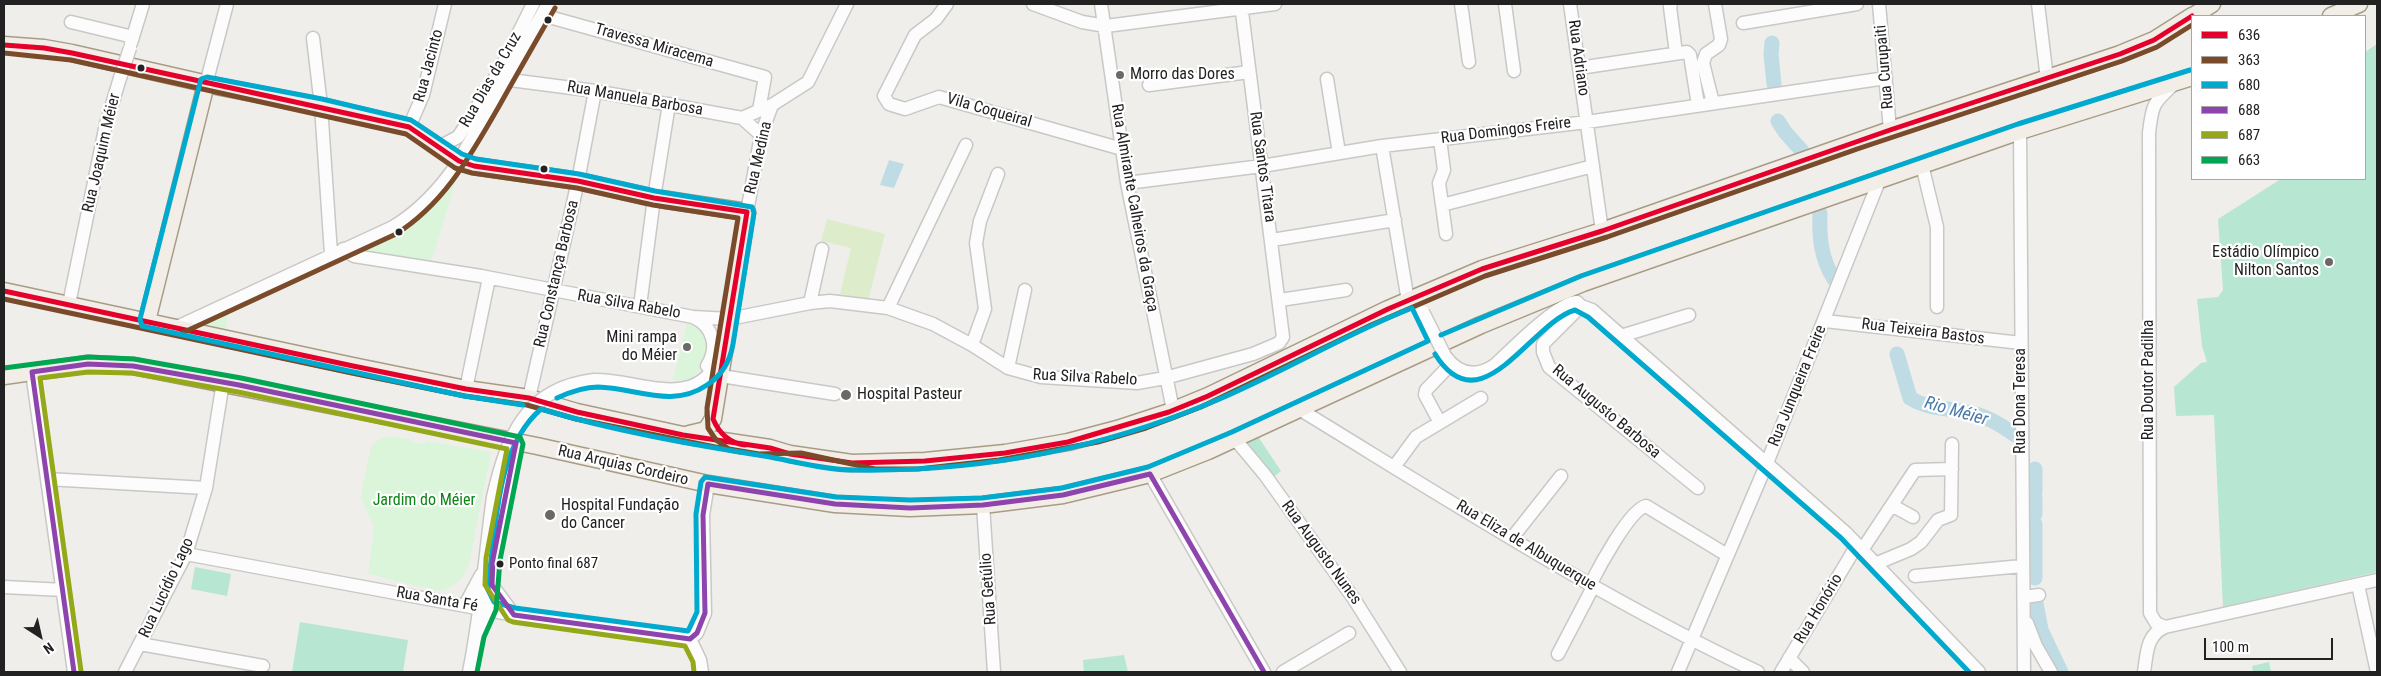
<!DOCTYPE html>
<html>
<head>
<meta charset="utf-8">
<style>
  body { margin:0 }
  #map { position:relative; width:2381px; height:676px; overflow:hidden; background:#f0eeeb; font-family:"Roboto Condensed",sans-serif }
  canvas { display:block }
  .frame { position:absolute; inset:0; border:5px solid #222; pointer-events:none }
  .legend { position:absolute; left:2191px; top:15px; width:175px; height:165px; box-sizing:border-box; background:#fff; border:1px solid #a7a7a7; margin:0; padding:6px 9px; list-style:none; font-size:15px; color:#222 }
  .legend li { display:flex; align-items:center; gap:10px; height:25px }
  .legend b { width:25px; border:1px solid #a7a7a7 }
  .north { position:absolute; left:15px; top:611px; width:50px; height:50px; -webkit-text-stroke:4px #fff; paint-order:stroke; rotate:145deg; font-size:14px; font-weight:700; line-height:20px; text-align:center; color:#222 }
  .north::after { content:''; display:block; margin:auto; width:18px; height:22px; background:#222; clip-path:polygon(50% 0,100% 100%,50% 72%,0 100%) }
  .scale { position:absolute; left:2204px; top:638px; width:129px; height:22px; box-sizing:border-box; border:2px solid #222; border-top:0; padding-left:6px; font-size:15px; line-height:18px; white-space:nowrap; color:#222; -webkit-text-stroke:4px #fff; paint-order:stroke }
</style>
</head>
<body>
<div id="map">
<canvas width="2381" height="676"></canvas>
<div class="frame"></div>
<ul class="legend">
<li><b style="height:6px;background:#e4002b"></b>636</li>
<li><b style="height:6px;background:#7a4b2a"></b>363</li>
<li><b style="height:6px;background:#00a9ce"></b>680</li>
<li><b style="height:6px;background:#8e44ad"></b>688</li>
<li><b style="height:6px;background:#95a81a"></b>687</li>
<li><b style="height:6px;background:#00a651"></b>663</li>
</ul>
<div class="north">N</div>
<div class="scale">100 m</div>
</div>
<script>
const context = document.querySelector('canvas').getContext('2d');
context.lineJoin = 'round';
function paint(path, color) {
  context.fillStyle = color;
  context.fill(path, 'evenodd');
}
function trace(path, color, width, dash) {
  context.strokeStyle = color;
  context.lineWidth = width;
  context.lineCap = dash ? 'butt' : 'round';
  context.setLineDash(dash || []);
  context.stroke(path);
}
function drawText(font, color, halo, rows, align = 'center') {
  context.font = font + ' "Roboto Condensed",sans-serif';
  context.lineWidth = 4.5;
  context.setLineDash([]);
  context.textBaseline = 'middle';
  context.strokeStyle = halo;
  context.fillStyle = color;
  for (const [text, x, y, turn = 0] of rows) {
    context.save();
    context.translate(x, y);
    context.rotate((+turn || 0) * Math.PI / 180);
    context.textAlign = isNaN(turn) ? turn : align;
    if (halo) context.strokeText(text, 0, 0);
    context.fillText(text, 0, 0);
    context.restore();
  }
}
paint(new Path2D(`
  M827 219 885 234 868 301 840 294 851 248 821 241Z`), '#ddeccb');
paint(new Path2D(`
  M459 170 431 263 359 251 373 247 417 221Z
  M227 307 229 311 225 331 200 325V322Z
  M687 323 696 327 709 341C705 363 701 384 673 380Z
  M390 436 410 439 412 442 424 444 427 441 491 452 469 565C463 580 453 589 437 591L368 574 373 538V525L361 498 362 490 371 446 380 439Z`), '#daf5da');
paint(new Path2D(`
  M2377 44V572L2223 607 2214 415 2176 416 2174 387 2201 363 2207 362 2202 346 2197 299 2218 297 2223 290 2218 219 2281 179H2365V52Z
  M1255 432 1281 471 1270 480 1240 440Z
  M195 567 231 574 227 596 191 589Z
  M300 622 408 640 403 672H292Z
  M1124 655 1128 672H1084L1083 660Z
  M2269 662 2271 672H2253L2252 666Z`), '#b7e6d2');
paint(new Path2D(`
  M889 160 904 164 894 188 880 185Z`), '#bfdbe3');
trace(new Path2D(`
  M1772 43 1771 54 1774 84
  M1778 121 1785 132 1802 151
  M1820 213C1819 237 1821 259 1834 279
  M1897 354 1910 398C1927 409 1948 408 1967 412 1985 415 2000 424 2015 435
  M2035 469V492
  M2035 498V514
  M2035 524V578
  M2035 598 2041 630 2061 672`), '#bfdbe3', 15);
const minor = new Path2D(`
  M947 4 936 19 915 35 884 96 889 104 905 109 939 97 1122 149
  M1033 4 1082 22 1106 26 1275 4
  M1101 4 1127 183 1173 410
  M1461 4 1469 62
  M1505 4 1514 71
  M1570 4 1602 231
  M1671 4 1670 7 1676 53
  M1879 4 1890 130
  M2038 4 2047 79
  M542 15 765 77 759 110
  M71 22 133 37
  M1743 23 1857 4
  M313 38 321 106 331 254
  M131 43 143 4
  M1579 68 1687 52 1690 55 1698 105
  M495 78 595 91 742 118 772 105 808 82 847 4
  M1327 79 1339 153
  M206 84 227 4
  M1149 85 1249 72
  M1713 103 1703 63 1706 54 1719 45 1721 39 1715 4
  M742 118 761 135
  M409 127 423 95 445 4
  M2020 131 2024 672
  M1440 139 1444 170 1439 183 1446 234
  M1382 146 1408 301
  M439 147 458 137 468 122 502 66 533 4
  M1922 165 1937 227V307
  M1127 183 1262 166 1382 146 1587 122 1886 78
  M1442 205 1593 166
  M747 212 761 135 772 105
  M1272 240 1395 220
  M343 249 354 256 481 276 693 317 729 319 810 303 830 301 888 308 933 324 972 345 1008 368 1041 377 1137 383 1165 378 1253 354 1279 343 1283 337 1241 4
  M1280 300 1346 290
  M1577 302 1581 306 1592 310 1846 533 1979 672
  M810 303 822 249
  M69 304 106 124 120 78
  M640 306 654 198 669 104
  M1581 306 1543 344V352L1549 367 1698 488
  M888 308 966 145
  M693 317C713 326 719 347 707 366
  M1825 321 2021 343
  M177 327 393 227C421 210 441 188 459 161L548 4
  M1621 336 1689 315
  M972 345 985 309 976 243 980 221 998 174
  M1445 356C1458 374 1476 378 1495 365 1511 350 1558 302 1577 302
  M1008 368 1025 290
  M32 372 74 672
  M721 376 835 394
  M594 380C641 379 696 414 721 355
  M466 389 489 278
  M529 398 578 181 595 91
  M1299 409C1450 501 1599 597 1758 672
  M1439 421 1425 395 1426 390 1451 364
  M1235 439 1265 475 1354 599 1400 672
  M1394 467 1416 437 1481 398
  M1150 474 1264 672
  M47 479 206 488
  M983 505 994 672
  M1889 509 1895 507 1913 517
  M1512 538 1561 476
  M1862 550 1915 470 1952 469
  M186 554 514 615 690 639
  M1875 564 1911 549 1921 542 1938 520 1951 515 1952 444
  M1915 576 2022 566
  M492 585 514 615
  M1590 585C1598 569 1630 509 1646 506L1727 555
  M2358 585 2377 672
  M4 587 64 590
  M2024 597 2039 595
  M465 605 481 575
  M2027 623 2036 646 2051 672
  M2165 627 2156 623 2150 613 2149 133C2152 105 2153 103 2174 84
  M477 635 489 609 493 559 516 443
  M690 639 697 633 705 613 703 515 708 484
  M690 639 700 660 702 672
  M140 644 263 666
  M1558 654 1593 587
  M1789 658 1803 672
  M125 672 186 554 206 488 223 382
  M469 672C481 614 485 555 493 497
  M1283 672 1349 633
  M1678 672 1767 463 1879 181
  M1781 672 1857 545
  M2144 672C2147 654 2146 635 2165 627L2377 580`);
const major = new Path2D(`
  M2193 16 2212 4
  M2331 16 2359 4
  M4 45 44 48 72 53 221 87 321 106 409 127 459 161 474 166 578 181 654 198 747 212 713 419 706 430 689 434
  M4 291 353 366 466 389 529 398 577 412 683 435 770 448 790 454 852 463 925 461 1005 453 1068 442 1117 429 1169 412 1208 396 1388 309 1482 269 1602 231 1890 130 2120 54 2154 40 2192 16
  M147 321 206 84
  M4 376 88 364 133 366 537 446 708 484 835 504 910 508 983 505 1063 495 1150 474 1208 451 1481 325 1583 283 2020 131 2192 77`);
trace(minor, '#c9c8c7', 15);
trace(major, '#a79c86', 19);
trace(minor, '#fdfcfc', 12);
trace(major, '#f3ede7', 16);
const minorBridge = new Path2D(`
  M120 78 130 48
  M1423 312 1445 356
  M493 497C507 437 525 388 594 380`);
trace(minorBridge, '#c9c8c7', 15, []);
trace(minorBridge, '#fdfcfc', 12);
trace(new Path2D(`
  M4 45 44 48 72 53 409 127 459 161 474 166 578 181 654 198 747 212
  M4 291 353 366 466 389 529 398 577 412 683 435 770 448 790 454 852 463 925 461 1005 453 1068 442 1169 412 1208 396 1388 309 1482 269 1602 231 1890 130 2120 54 2154 40 2192 16
  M745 445C729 443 719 433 713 419L747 212`), '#e4002b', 5);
trace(new Path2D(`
  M4 53 71 60 406 134 455 168 472 173 577 188 653 205 738 218 707 408 708 428 716 440 729 449 759 454 801 453 875 469H918L999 460 1098 442 1146 428 1201 407 1371 325 1485 276 1607 237 1857 149 2122 61 2157 47 2192 25
  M4 299 352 373 465 396 527 405 576 419 740 452
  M180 334 396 234C445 203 470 156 498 108 517 74 536 41 555 8`), '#7a4b2a', 5);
trace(new Path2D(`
  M1412 308 1428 341 1232 432 1148 467 1062 488 982 498 910 500 836 497 705 477 701 482 696 514 697 612 688 631 515 608 494 602 488 590 489 576C497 522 496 448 541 409 614 431 689 444 764 456 793 461 825 470 854 470 976 472 1097 450 1210 403 1279 375 1343 335 1412 308Z
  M1441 335 1581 276 2018 124 2190 70
  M1435 354C1481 428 1530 323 1575 310L1588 317 1841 538 1969 672
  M523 405 464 396 142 326 140 319 201 79 207 77 322 99 411 120 462 154 476 159 579 174 655 191 752 207 754 213 733 344C730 361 721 376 707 385 672 409 636 388 598 387 584 387 570 392 557 398`), '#00a9ce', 5);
trace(new Path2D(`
  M74 672 32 372 88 364 133 366 239 385 516 443 493 559 492 585 514 615 690 639 697 633 705 613 703 515 708 484 835 504 910 508 983 505 1063 495 1150 474 1264 672`), '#8e44ad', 5);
trace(new Path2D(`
  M81 671 40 378 88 372 132 373 238 392 507 449 486 558 485 585 508 620 513 622 685 646 693 662 694 672`), '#95a81a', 5);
trace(new Path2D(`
  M4 368 88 357 134 359 241 378 520 437 523 444 500 560 496 610 484 637 477 672`), '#00a651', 5);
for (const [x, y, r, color] of [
  [548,20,4.5,"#222"],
  [141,68,4.5,"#222"],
  [1120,75,5,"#6a6968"],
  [544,169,4.5,"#222"],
  [399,232,4.5,"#222"],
  [2329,262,5,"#6a6968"],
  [687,347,5,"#6a6968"],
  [846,395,6,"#6a6968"],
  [550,515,6,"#6a6968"],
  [500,564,4.5,"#222"]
]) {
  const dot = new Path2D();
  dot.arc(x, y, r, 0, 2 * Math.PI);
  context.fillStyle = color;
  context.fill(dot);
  trace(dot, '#fff', 2);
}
drawText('15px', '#222', '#fff', [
  ["Ponto final 687",509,564]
], 'left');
drawText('16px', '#222', '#fff', [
  ["Travessa Miracema",654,46,16],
  ["Rua Adriano",1578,58,82],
  ["Rua Jacinto",429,66,-75],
  ["Rua Curupaiti",1885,67,-95],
  ["Rua Dias da Cruz",491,80,-60],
  ["Rua Manuela Barbosa",635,99,10],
  ["Vila Coqueiral",989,111,16],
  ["Rua Domingos Freire",1506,131,-7],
  ["Rua Joaquim Méier",102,153,-77],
  ["Rua Medina",759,158,-77],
  ["Rua Santos Titara",1262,167,82],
  ["Rua Almirante Calheiros da Graça",1134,208,80],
  ["Rua Constança Barbosa",557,274,-77],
  ["Rua Silva Rabelo",629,305,10],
  ["Rua Teixeira Bastos",1923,332,7],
  ["Rua Silva Rabelo",1085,378,3],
  ["Rua Doutor Padilha",2149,380,-90],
  ["Rua Junqueira Freire",1798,386,-68],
  ["Rua Dona Teresa",2021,401,-90],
  ["Rua Augusto Barbosa",1606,412,40],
  ["Rua Arquias Cordeiro",623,466,13],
  ["Rua Eliza de Albuquerque",1526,546,31],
  ["Rua Augusto Nunes",1321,553,54],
  ["Rua Lucídio Lago",167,588,-65],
  ["Rua Getúlio",989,589,-94],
  ["Rua Santa Fé",437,600,10],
  ["Rua Honório",1819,609,-59]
]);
drawText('16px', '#222', '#fff', [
  ["Morro das Dores",1130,75],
  ["Estádio Olímpico",2319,253,"right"],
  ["Nilton Santos",2319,271,"right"],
  ["Mini rampa",677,338,"right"],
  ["do Méier",677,356,"right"],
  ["Hospital Pasteur",857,395],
  ["Hospital Fundação",561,506],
  ["do Cancer",561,524]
], 'left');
drawText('16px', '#0c8416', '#fff', [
  ["Jardim do Méier",424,501]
]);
drawText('italic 18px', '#4a7aab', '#fff', [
  ["Rio Méier",1956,412,16]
]);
</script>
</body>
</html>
